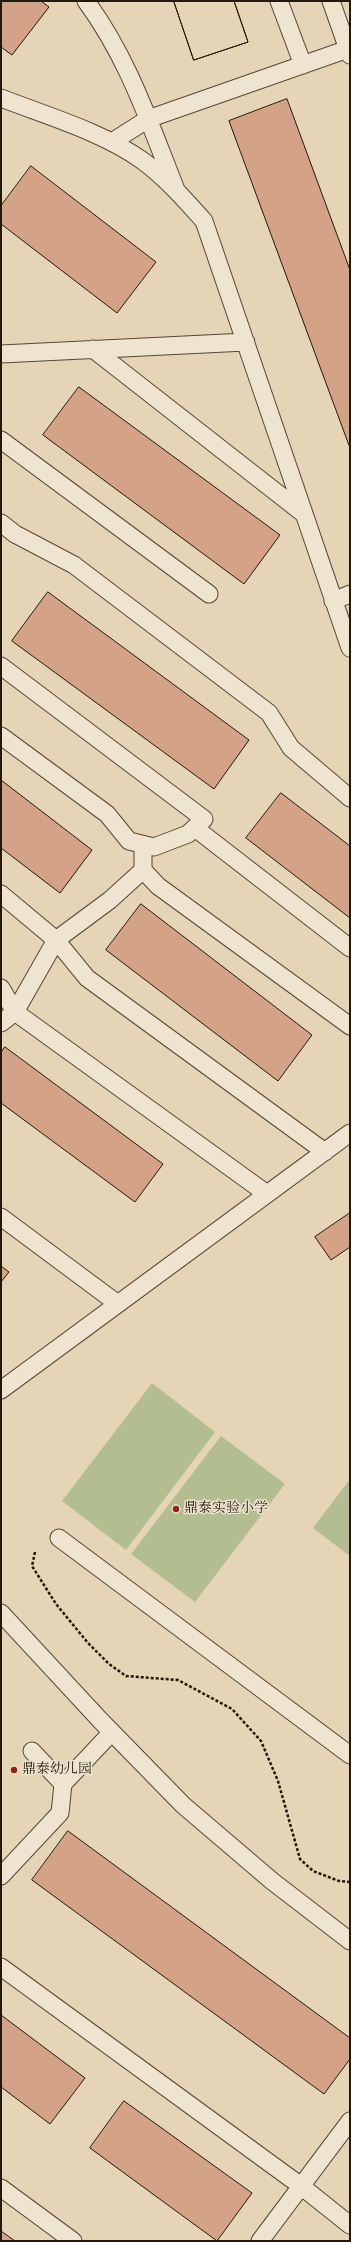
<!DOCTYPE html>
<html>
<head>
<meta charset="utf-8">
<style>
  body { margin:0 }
  #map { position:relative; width:351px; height:2242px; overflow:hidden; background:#e5d5b6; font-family:Cardo,serif }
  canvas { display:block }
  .frame { position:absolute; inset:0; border:2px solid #23180a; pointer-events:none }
</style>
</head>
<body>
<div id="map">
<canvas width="351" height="2242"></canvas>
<div class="frame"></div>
</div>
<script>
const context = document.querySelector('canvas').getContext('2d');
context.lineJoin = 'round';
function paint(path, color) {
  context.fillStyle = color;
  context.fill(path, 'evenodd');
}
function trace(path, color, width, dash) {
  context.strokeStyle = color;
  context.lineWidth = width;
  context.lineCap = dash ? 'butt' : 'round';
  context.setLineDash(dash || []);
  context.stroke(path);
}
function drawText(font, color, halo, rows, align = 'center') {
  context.font = font + ' Cardo,"Noto Serif SC",serif';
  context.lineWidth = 3;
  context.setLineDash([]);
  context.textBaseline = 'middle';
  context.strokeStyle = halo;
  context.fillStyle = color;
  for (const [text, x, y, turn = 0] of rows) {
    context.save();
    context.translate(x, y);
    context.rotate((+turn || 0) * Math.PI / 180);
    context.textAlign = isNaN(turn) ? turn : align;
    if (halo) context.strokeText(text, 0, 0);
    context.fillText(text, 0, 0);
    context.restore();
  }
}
paint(new Path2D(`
  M152 1383 215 1432 126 1550 62 1501Z
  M221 1436 285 1484 195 1602 131 1554Z
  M350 1479V1556L313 1528Z`), '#b2be90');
const building = new Path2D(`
  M1 1H41L49 7 12 55 1 47Z
  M174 1H234L248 42 194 60Z
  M174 1H234L248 42 194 60Z
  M287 99 350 270V448L229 121Z
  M31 166 156 262 117 313 1 224V206Z
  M79 387 280 535 244 584 43 435Z
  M48 592 249 740 214 789 12 641Z
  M1 780 92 850 60 893 1 848Z
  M281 793 350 846V918L246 838Z
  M141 904 312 1035 278 1081 106 950Z
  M5 1047 163 1164 135 1202 1 1103V1053Z
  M350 1213V1247L331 1260 315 1237Z
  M1 1266 9 1272 1 1282Z
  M68 1831 350 2038V2059L324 2094 32 1880Z
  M1 2015 85 2078 50 2124 1 2087Z
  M124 2101 252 2193 217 2241 90 2148Z
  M1 2231 15 2241H1Z`);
paint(building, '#d4a287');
trace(building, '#23180a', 1);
const lane = new Path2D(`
  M86 1C128 58 149 122 175 187
  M279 1 303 65
  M331 1 350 55
  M1 98C47 116 103 132 143 161 166 178 185 200 204 221L350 648
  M112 142 148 119 348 49
  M93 349 304 514
  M1 354 246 342
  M1 440 209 594
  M1 523 15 534 74 565 269 713 291 748 350 798
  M333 601 350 594
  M1 666 204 819 188 834 154 847 129 841 107 814 1 736
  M195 828 350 948
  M143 845V870L158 886 350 1026
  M1 894 56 940 87 978 325 1152
  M1 988 15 1012 56 940 110 900 143 870
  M1 1023 15 1012 267 1194
  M1 1217 118 1304
  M1 1390 350 1133
  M59 1538 350 1755
  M1 1613 100 1720 183 1805 272 1881 350 1941
  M32 1751 63 1784
  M1 1876 60 1813 63 1784 112 1732
  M1 1967 301 2186 350 2225
  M1 2188 73 2241
  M260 2241 350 2121`);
trace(lane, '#544735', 19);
trace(new Path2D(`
  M35 1552 32 1566 56 1604 88 1643 109 1664 126 1676 178 1680 232 1709 261 1741 278 1781 300 1859 313 1871 339 1881 350 1882`), '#23180a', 2.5, [3, 2]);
trace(lane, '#eee4d0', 17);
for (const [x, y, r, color] of [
  [176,1509,4,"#8f2418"],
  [14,1770,4,"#8f2418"]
]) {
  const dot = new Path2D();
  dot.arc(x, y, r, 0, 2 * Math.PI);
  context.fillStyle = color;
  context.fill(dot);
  trace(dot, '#eee4d0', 1.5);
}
drawText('14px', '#23180a', '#eee4d0', [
  ["鼎泰实验小学",184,1509],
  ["鼎泰幼儿园",22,1770]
], 'left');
</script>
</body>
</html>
